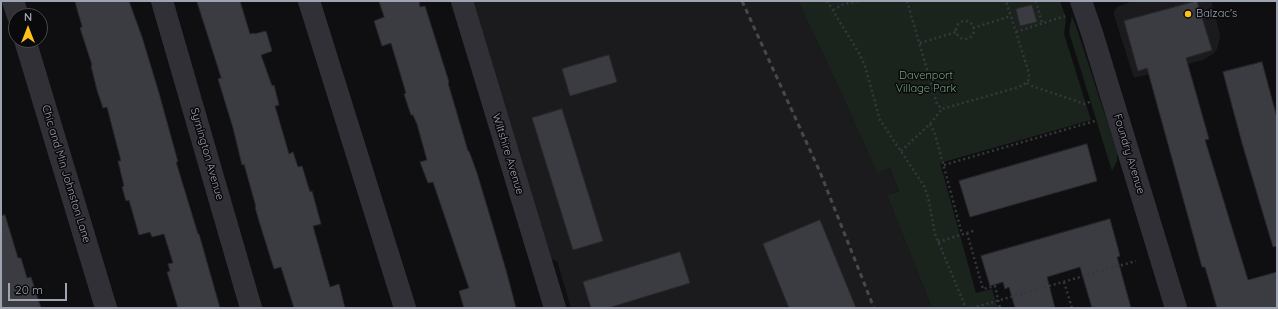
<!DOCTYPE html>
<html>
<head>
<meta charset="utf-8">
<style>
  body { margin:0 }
  #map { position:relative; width:1278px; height:309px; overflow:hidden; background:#0f0f11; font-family:Quicksand,sans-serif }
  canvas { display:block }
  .frame { position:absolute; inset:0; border:2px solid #9fa4b3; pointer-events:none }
  .north { position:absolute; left:8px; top:8px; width:40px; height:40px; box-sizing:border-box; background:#0a0a0c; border:1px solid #46484f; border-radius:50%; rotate:0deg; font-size:11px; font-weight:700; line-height:16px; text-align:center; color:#9fa4b3 }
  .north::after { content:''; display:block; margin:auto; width:14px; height:18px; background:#ffc019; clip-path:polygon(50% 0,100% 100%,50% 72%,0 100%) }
  .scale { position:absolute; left:8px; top:283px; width:59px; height:18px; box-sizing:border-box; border:2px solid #9fa4b3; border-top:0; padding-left:5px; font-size:12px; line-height:14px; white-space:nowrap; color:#9fa4b3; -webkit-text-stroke:3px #0a0a0c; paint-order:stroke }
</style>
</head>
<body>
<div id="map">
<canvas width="1278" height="309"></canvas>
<div class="frame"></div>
<div class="north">N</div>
<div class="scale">20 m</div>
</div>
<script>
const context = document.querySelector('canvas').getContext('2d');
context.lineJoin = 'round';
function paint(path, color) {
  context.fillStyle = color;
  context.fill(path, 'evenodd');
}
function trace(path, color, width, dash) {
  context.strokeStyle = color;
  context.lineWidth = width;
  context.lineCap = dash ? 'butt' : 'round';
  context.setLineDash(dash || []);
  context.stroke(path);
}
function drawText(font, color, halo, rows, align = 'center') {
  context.font = font + ' Quicksand,sans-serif';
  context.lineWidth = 3;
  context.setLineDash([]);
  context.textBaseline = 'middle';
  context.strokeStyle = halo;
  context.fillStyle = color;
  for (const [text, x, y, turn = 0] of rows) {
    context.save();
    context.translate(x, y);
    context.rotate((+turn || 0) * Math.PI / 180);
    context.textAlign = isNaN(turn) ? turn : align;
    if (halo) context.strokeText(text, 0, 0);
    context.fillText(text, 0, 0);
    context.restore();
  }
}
paint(new Path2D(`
  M473 1H798L840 90 877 173 890 168 899 191 887 195 932 308H571L557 261 550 259Z
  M1133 1H1211L1220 34 1219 42 1217 49 1213 54 1203 60 1134 78 1114 15V11L1117 7Z`), '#1b1b1e');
paint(new Path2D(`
  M798 1H1060L1066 18 1064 34 1091 120 940 163 976 293 992 289 998 308H932L887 195 899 191 890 168 877 173 840 90Z
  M1072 16 1077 29 1117 152V161L1112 171 1069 32Z`), '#1b231d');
const building = new Path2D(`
  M75 1H129L142 37 159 93 178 162H176L198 234H199L220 308H178L167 272 170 271 168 264 173 263 164 234 152 237 150 232 139 235 129 200 126 201 122 187 124 186 118 161H121L107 107 103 108 97 90 91 66 92 65 80 28 82 27Z
  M197 1H240L250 34 254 33V34L266 31 272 51 261 55 272 86 274 85 279 105 275 106 289 154 293 152 298 167 302 166 310 192 312 191 321 224 313 226 330 287 339 284 345 308H294L281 267 274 269 259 221 255 207H256L244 164 242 165 233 128 218 79 221 78Z
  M379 1H419L420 7 425 6 449 82 448 83 468 151H469L477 173 506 270 516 308H464L459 291 469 288 433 182 428 183 420 162 427 160 417 124 413 115H411L404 94 406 93 391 43 382 46 374 21 384 17Z
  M1197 1 1212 50 1186 58 1209 139 1205 140 1248 280 1277 272V308H1217L1205 267H1202L1147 68 1138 71 1124 21Z
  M1032 5 1037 22 1020 26 1016 9Z
  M609 55 617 82 570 96 562 69Z
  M1262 62 1277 118V246L1273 247 1242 143 1223 72Z
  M562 109 603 241 573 250 532 118Z
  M1087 144 1097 181 970 217 959 181Z
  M5 215 18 258H21L27 278 31 277 41 308H1V216Z
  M1110 219 1120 256 1117 257 1131 308H1092L1080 267 1047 277 1055 308H1015L1009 287 1005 289 1003 282 990 286 981 256Z
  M820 220 856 308H789L763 244Z
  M680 252 690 283 608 308H591L583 282Z`);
paint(building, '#3b3c41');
trace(building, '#29292d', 1);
trace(new Path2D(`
  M827 1 859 53 865 66 880 120 924 186 928 197 935 234 966 308
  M907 1 937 104 942 109 1019 87C1027 83 1029 82 1029 73L1006 1
  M1036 1 1042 23
  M833 10 844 4 859 1
  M956 30a9 9 0 1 1 18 0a9 9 0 1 1-18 0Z
  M973 28 1011 16
  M1016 32 1065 16
  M920 43 956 32
  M1027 83 1032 86 1085 104 1092 101
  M930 124 935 134 962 234
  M901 151 930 124 942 109
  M944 165 1095 121
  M967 233 983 289 995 286 1000 308
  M938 242 976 230
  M1064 282 1072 308
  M972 308 1136 261`), '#36373d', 2.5, [2, 3]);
trace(new Path2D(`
  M13 1 18 16
  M162 1 251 308
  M309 1 405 308
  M462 1 555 308
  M1081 1 1092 33 1176 308
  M25 40 106 308`), '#303036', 22);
trace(new Path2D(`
  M742 1 820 172 874 308`), '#47484f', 3, [5, 4]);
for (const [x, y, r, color] of [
  [1188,14,4,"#ffc019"]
]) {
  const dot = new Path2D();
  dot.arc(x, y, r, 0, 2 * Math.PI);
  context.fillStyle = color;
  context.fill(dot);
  trace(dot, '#0a0a0c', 1.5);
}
drawText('11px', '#9fa4b3', '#0a0a0c', [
  ["Balzac’s",1196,14]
], 'left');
drawText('11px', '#74a079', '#0a0a0c', [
  ["Davenport",926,76],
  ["Village Park",926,89]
]);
drawText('11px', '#9fa4b3', '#0a0a0c', [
  ["Symington Avenue",207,154,74],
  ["Wiltshire Avenue",508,154,73],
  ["Foundry Avenue",1129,154,73],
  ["Chic and Min Johnston Lane",66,174,73]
]);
</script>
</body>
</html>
